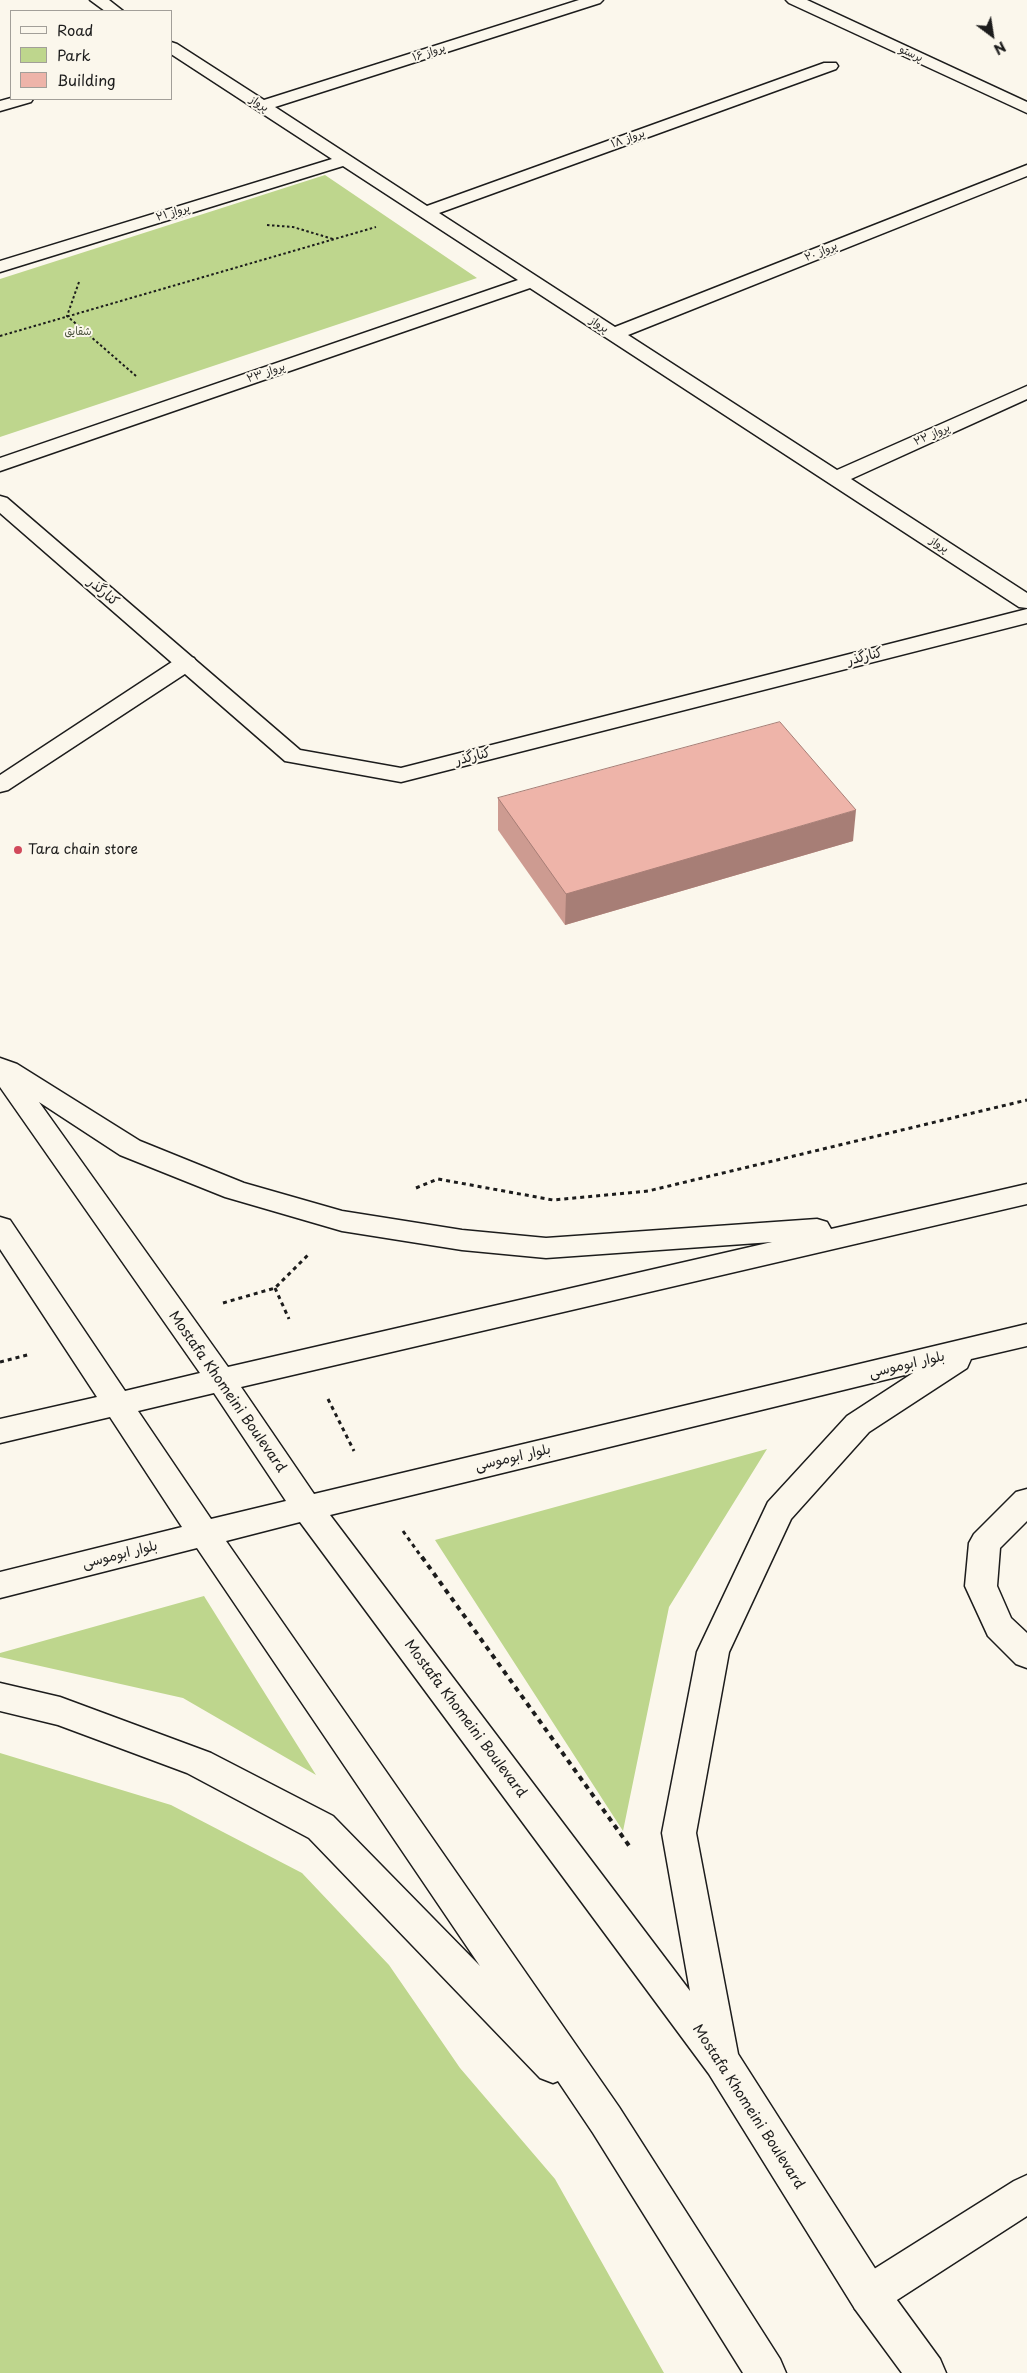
<!DOCTYPE html>
<html>
<head>
<meta charset="utf-8">
<style>
  body { margin:0 }
  #map { position:relative; width:1027px; height:2373px; overflow:hidden; background:#fbf7ec; font-family:"Playpen Sans",sans-serif }
  canvas { display:block }
  .legend { position:absolute; left:10px; top:10px; width:162px; height:90px; box-sizing:border-box; background:#fbf7ec; border:1px solid #a29f99; margin:0; padding:6px 9px; list-style:none; font-size:15px; color:#1c1c1c }
  .legend li { display:flex; align-items:center; gap:10px; height:25px }
  .legend b { width:25px; border:1px solid #a29f99 }
  .north { position:absolute; left:967px; top:10px; width:50px; height:50px; -webkit-text-stroke:4px #fbf7ec; paint-order:stroke; rotate:149deg; font-size:14px; font-weight:700; line-height:20px; text-align:center; color:#1c1c1c }
  .north::after { content:''; display:block; margin:auto; width:18px; height:22px; background:#1c1c1c; clip-path:polygon(50% 0,100% 100%,50% 72%,0 100%) }
</style>
</head>
<body>
<div id="map">
<canvas width="1027" height="2373"></canvas>
<ul class="legend">
<li><b style="height:6px;background:#fbf7ec"></b>Road</li>
<li><b style="height:14px;background:#bed68d"></b>Park</li>
<li><b style="height:14px;background:#eeb4a9"></b>Building</li>
</ul>
<div class="north">N</div>
</div>
<script>
const context = document.querySelector('canvas').getContext('2d');
context.lineJoin = 'round';
function paint(path, color) {
  context.fillStyle = color;
  context.fill(path, 'evenodd');
}
function trace(path, color, width, dash) {
  context.strokeStyle = color;
  context.lineWidth = width;
  context.lineCap = dash ? 'butt' : 'round';
  context.setLineDash(dash || []);
  context.stroke(path);
}
function drawText(font, color, halo, rows, align = 'center') {
  context.font = font + ' "Playpen Sans","Playpen Sans Arabic",sans-serif';
  context.lineWidth = 4;
  context.setLineDash([]);
  context.textBaseline = 'middle';
  context.strokeStyle = halo;
  context.fillStyle = color;
  for (const [text, x, y, turn = 0] of rows) {
    context.save();
    context.translate(x, y);
    context.rotate((+turn || 0) * Math.PI / 180);
    context.textAlign = isNaN(turn) ? turn : align;
    if (halo) context.strokeText(text, 0, 0);
    context.fillText(text, 0, 0);
    context.restore();
  }
}
paint(new Path2D(`
  M325 175 477 278 0 437V279Z
  M767 1449 669 1607 623 1831 435 1540Z
  M204 1596 316 1775 183 1698 0 1657V1653Z
  M0 1753 171 1805 302 1873 389 1965 460 2068 555 2179 664 2373H0Z`), '#bed68d');
const service = new Path2D(`
  M186 656 194 658 197 663 194 668 8 790 0 792V775L178 658Z
  M1027 1489V1521L1000 1548 997 1586 1011 1618 1027 1633V1668L1016 1664 988 1636 965 1586 969 1543 974 1534 1016 1492Z
  M1027 2175V2216L883 2309 869 2314 855 2309 850 2295 855 2281 1014 2181Z`);
const minor = new Path2D(`
  M90 0H109L123 11H105Z
  M579 0H603L600 3 275 107 427 206 824 63H836L838 66 836 69 439 213 615 327 1027 165V176L628 335 837 470 1027 386V399L851 479 1027 593V608L1019 607 530 288 0 471V458L518 280 343 166 0 272V261L332 159 171 54V42L177 44 264 100Z
  M11 98V99H33L31 102 0 111V101Z
  M0 496 7 498 300 750 401 768 1027 609V623L401 782 285 761 0 513Z`);
const tertiary = new Path2D(`
  M786 0H807L1027 102V113L789 3Z`);
const secondary = new Path2D(`
  M0 1058 17 1064 140 1141 244 1183 342 1211 462 1230 546 1238 817 1219 827 1222 831 1229 1027 1184V1204L241 1387 314 1494 1027 1324V1346L971 1359 967 1368 869 1432 791 1519 729 1652 696 1833 738 2054 883 2281 940 2359 946 2373H902L855 2309 709 2074 300 1522 226 1541 619 2107 780 2359 786 2373H743L593 2133 558 2081 553 2083 540 2078 309 1838 187 1773 58 1725 0 1711V1683L60 1697 211 1753 333 1816 480 1966 197 1548 0 1598V1572L182 1527 110 1417 0 1443V1419L97 1397 0 1249V1217L10 1220 125 1391 200 1373 0 1087ZM39 1102 120 1155 225 1197 342 1231 462 1250 546 1258 772 1242 228 1367ZM913 1373 847 1416 768 1502 697 1652 662 1833 690 1991 330 1515ZM214 1393 286 1501 211 1519 138 1411Z`);
trace(service, '#1c1c1c', 3);
trace(minor, '#1c1c1c', 3);
trace(tertiary, '#1c1c1c', 3);
trace(secondary, '#1c1c1c', 3);
trace(new Path2D(`
  M267 225 293 227 333 239
  M79 282 67 316 136 376
  M0 336 376 227`), '#1c1c1c', 2, [2.5, 2.5]);
trace(new Path2D(`
  M416 1188 438 1179 553 1200 648 1191 1027 1100
  M275 1288 289 1319
  M223 1303 275 1288 308 1255
  M0 1362 31 1354
  M328 1399 354 1451
  M403 1531 423 1559`), '#1c1c1c', 3, [4, 4]);
trace(new Path2D(`
  M422 1557 630 1847`), '#1c1c1c', 4, [5, 5]);
paint(service, '#fbf7ec');
paint(minor, '#fbf7ec');
paint(tertiary, '#fbf7ec');
paint(secondary, '#fbf7ec');
paint(new Path2D(`
  M498 798 853 841 565 925 498 830Z`), '#cd9b91');
paint(new Path2D(`
  M856 810 853 841 565 925 566 894Z`), '#a77e76');
const building = new Path2D(`
  M780 722 856 810 566 894 498 798Z`);
paint(building, '#eeb4a9');
trace(building, '#a77e76', 1);
for (const [x, y, r, color] of [
  [18,850,5,"#d1495b"]
]) {
  const dot = new Path2D();
  dot.arc(x, y, r, 0, 2 * Math.PI);
  context.fillStyle = color;
  context.fill(dot);
  trace(dot, '#fbf7ec', 2);
}
drawText('11px', '#1c1c1c', '#fbf7ec', [
  ["پرواز ۱۶",429,53,-18],
  ["پرستو",911,54,25],
  ["پرواز",259,104,33],
  ["پرواز ۱۸",628,139,-20],
  ["پرواز ۲۱",173,213,-17],
  ["پرواز ۲۰",821,252,-22],
  ["پرواز",599,325,33],
  ["پرواز ۲۳",266,373,-19],
  ["پرواز ۲۲",932,435,-24],
  ["پرواز",939,545,33]
]);
drawText('11px', '#4d543e', '#fbf7ec', [
  ["شقایق",78,332]
]);
drawText('14px', '#1c1c1c', '#fbf7ec', [
  ["کنارگذر",103,592,41],
  ["کنارگذر",865,657,-14],
  ["کنارگذر",473,757,-14],
  ["بلوار ابوموسی",907,1365,-13],
  ["Mostafa Khomeini Boulevard",227,1392,55],
  ["بلوار ابوموسی",513,1458,-13],
  ["بلوار ابوموسی",120,1555,-14],
  ["Mostafa Khomeini Boulevard",465,1719,53],
  ["Mostafa Khomeini Boulevard",748,2107,57]
]);
drawText('14px', '#1c1c1c', '#fbf7ec', [
  ["Tara chain store",28,850]
], 'left');
</script>
</body>
</html>
